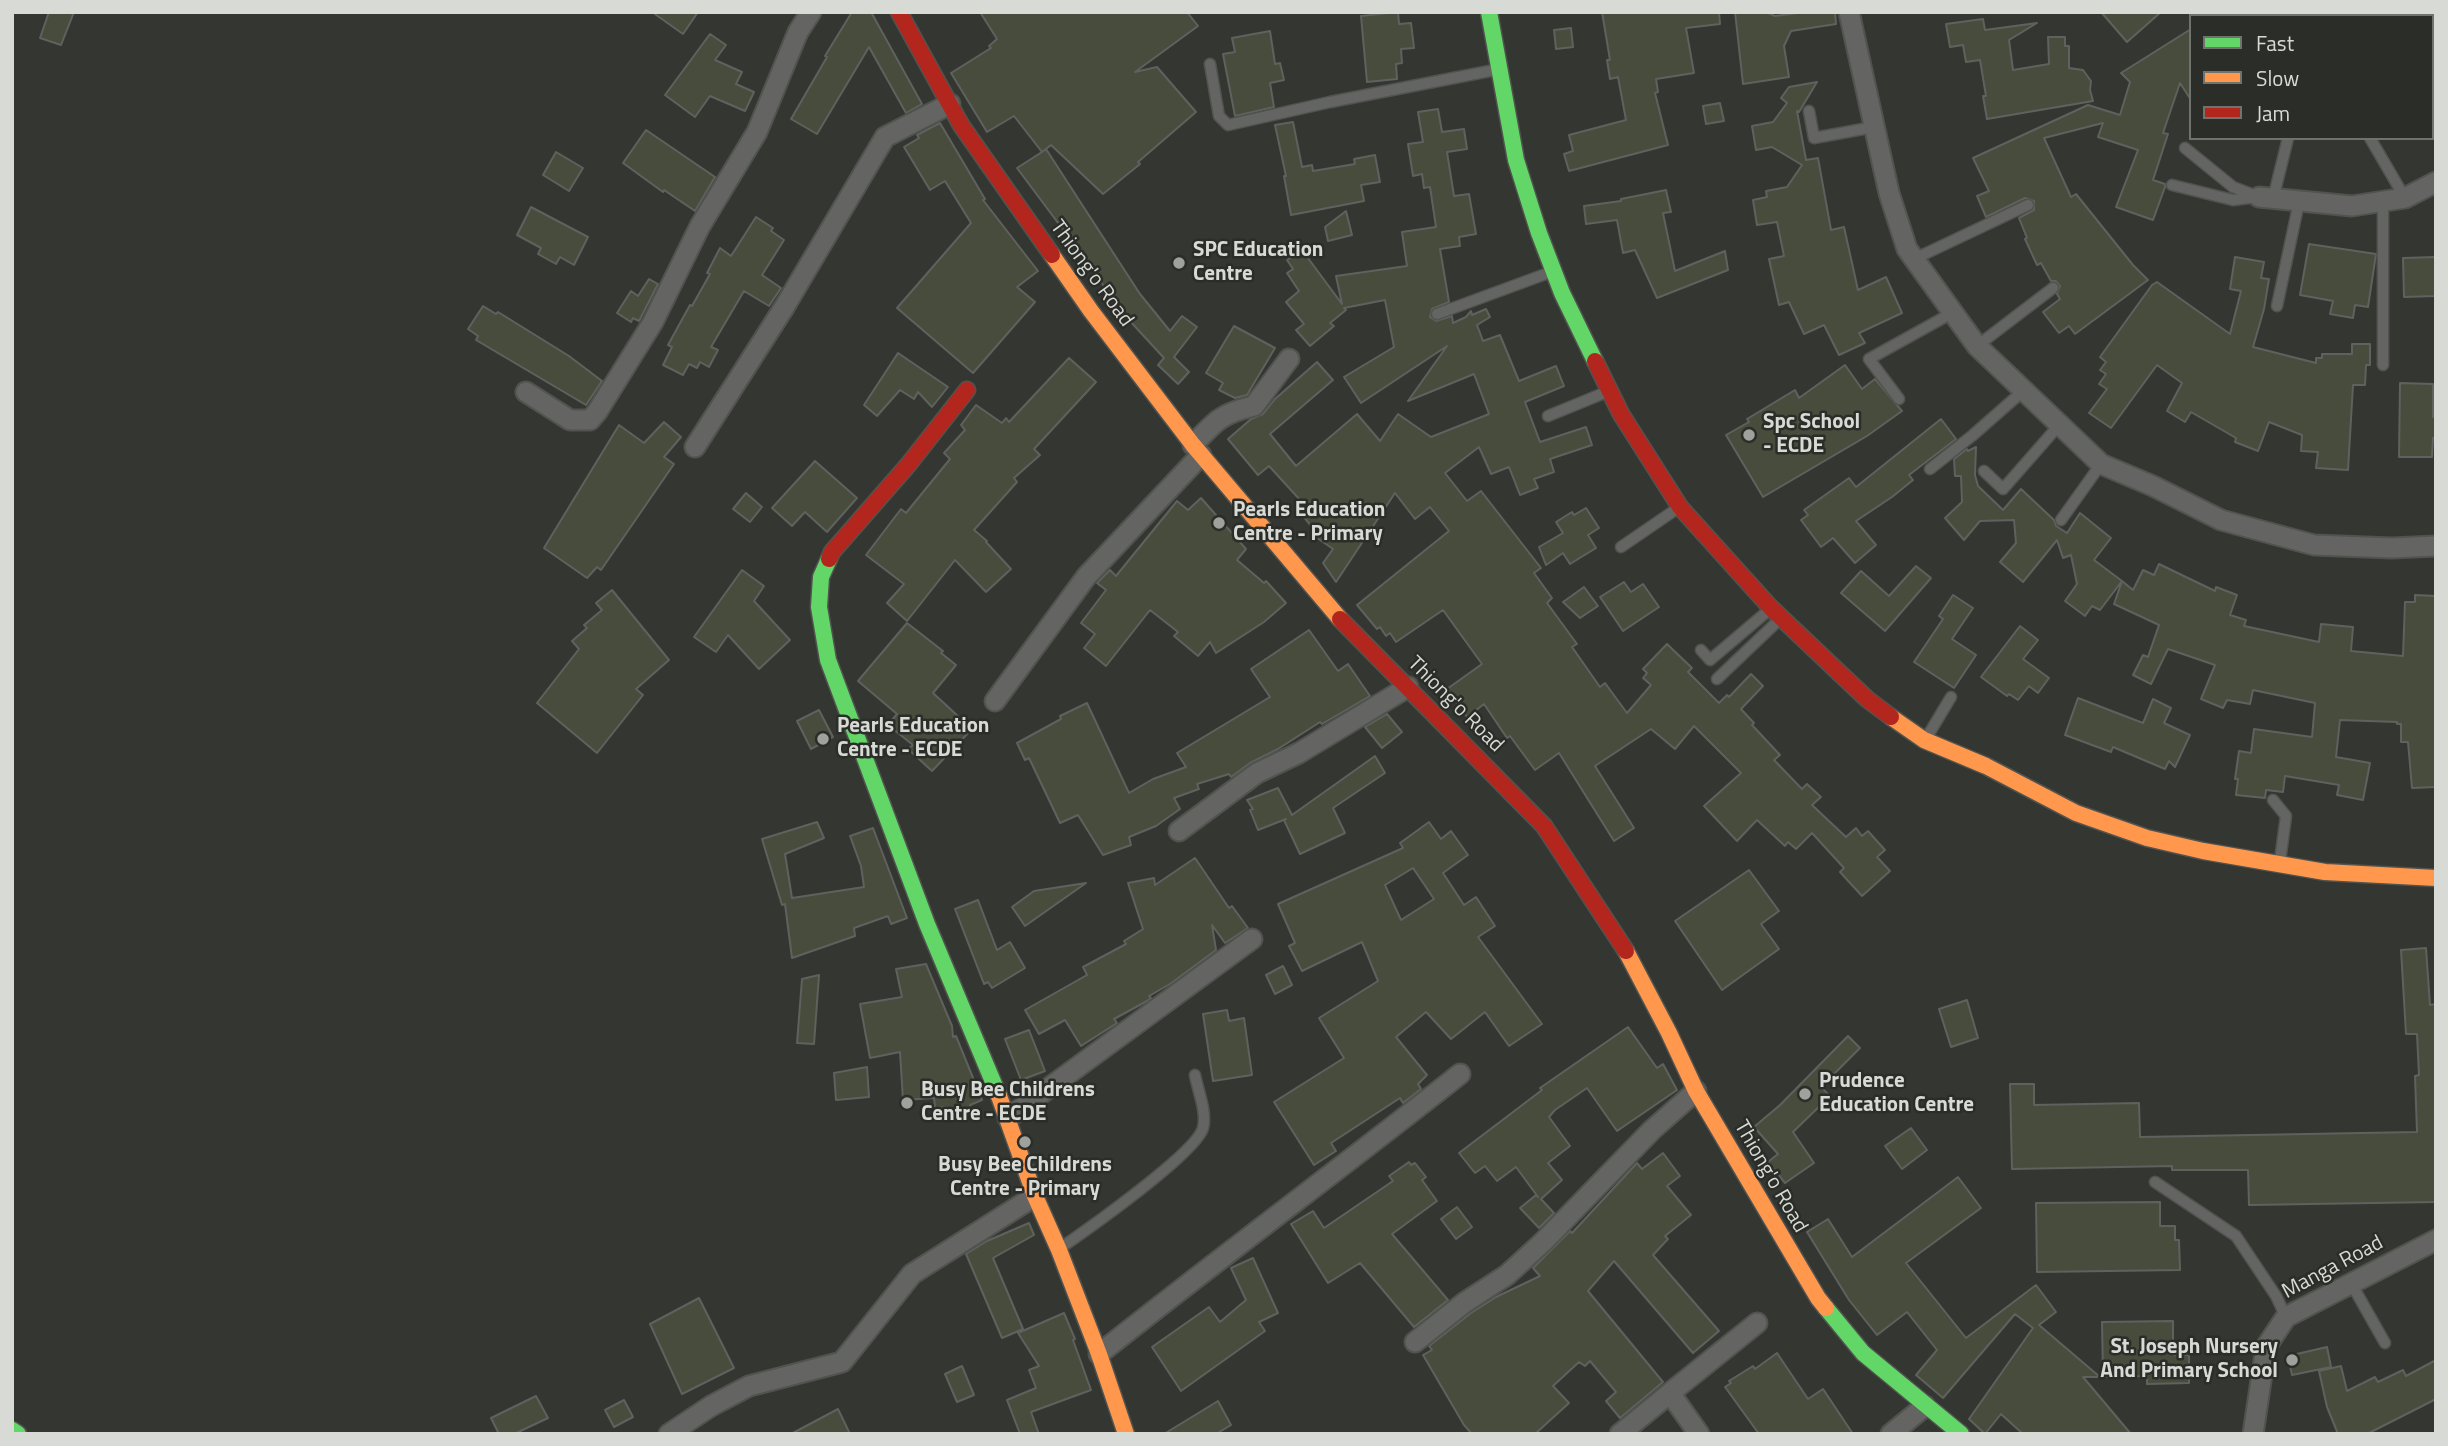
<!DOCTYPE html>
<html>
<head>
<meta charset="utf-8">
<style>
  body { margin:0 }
  #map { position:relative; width:2448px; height:1446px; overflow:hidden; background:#343632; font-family:"Titillium Web",sans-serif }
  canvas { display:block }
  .frame { position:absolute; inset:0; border:14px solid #d8dad6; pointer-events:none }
  .legend { position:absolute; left:2189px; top:14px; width:245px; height:126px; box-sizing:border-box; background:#2b2d28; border:2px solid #70726e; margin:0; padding:9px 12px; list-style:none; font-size:21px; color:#d8dad6 }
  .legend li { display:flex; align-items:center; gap:14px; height:35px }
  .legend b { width:35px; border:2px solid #70726e }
</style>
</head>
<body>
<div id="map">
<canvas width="2448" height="1446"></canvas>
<div class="frame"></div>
<ul class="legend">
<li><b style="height:9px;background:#63d668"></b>Fast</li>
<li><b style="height:9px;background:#ff974d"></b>Slow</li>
<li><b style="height:9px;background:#b3261e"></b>Jam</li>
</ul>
</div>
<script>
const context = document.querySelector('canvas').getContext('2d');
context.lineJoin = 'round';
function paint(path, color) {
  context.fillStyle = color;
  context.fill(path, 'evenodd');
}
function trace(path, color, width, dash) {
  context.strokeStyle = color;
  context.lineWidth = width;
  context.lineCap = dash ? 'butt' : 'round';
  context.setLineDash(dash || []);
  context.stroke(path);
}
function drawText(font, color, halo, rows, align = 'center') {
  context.font = font + ' "Titillium Web",sans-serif';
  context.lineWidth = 5;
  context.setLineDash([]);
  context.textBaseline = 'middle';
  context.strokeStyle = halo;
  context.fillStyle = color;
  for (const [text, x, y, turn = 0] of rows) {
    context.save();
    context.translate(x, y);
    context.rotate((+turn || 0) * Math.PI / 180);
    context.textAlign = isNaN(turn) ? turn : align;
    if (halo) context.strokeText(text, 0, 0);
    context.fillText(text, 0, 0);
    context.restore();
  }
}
const building = new Path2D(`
  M49 12H74L61 45 40 38Z
  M652 12H698L683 34Z
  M852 12H871L922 104 906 113 869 47 817 134 791 119 827 57 825 56Z
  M980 12H1187L1198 26 1135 72 1157 67 1196 112 1138 162 1140 164 1103 194 1051 145 1042 152 1046 149 1140 294 1170 331 1182 316 1197 327 1174 357 1189 372 1178 384 1158 365 1164 358 1117 307 1078 246 1076 247 1017 168 1042 152 1014 116 987 132 951 73 991 48 989 46 997 39Z
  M1398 12 1399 24 1411 23 1414 48 1401 49 1402 63 1396 64 1397 79 1367 82 1361 16Z
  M1602 12H1719L1720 24 1686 28 1694 73 1656 79 1658 92 1655 93 1668 145 1569 171 1564 154 1573 151 1569 135 1626 120 1618 77 1610 79 1607 60H1610Z
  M1735 12H1766L1775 16 1805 12H1835L1836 24 1791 31 1784 46 1789 77 1743 84Z
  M2101 12H2161L2127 42Z
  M1983 19 1985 30 2037 23 2009 40 2013 70 2049 64 2048 37H2065V46H2069V68L2083 70 2091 81 2090 90 2093 101 1987 119 1983 96H1986L1980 60 1966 62 1963 45 1950 47 1946 24Z
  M1571 28 1573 47 1556 49 1554 30Z
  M2191 29V100L2180 83 2163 133 2168 134 2153 180 2165 184V187L2153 220 2116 207 2138 150 2098 137 2103 123 2044 138 2071 197 2076 194 2133 265 2148 280 2075 334 2069 326 2059 333 2043 312 2060 299 2057 294 2060 286 2056 281H2051L2041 263 2037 265 2025 239 2027 238 2019 218 2034 210V201L2025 198 1986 217 1977 196 1989 191 1973 158 2088 105 2120 115 2130 82 2121 73Z
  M1270 31 1275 64 1280 63 1284 80 1270 83 1274 107 1235 116 1223 54 1235 52 1232 38Z
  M710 34 726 45 715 60 742 72 736 84 754 92 745 111 710 96 695 117 665 95Z
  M1817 82 1799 112 1797 111 1806 160 1818 158 1831 230 1844 227 1858 290 1886 277 1902 313 1859 333 1865 343 1839 355 1824 325 1804 334 1789 302 1779 305 1769 259 1784 256 1777 222 1757 225 1753 200 1767 197 1766 191 1787 187 1802 165 1772 147 1756 150 1752 126 1773 122 1787 103 1781 98 1789 87Z
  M1720 103 1724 121 1706 124 1703 106Z
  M1438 109 1442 132 1464 129 1467 149 1447 152 1454 196 1469 194 1476 234 1459 237 1460 246 1440 249 1449 302 1432 309 1430 317 1436 321 1452 316 1453 323 1466 317 1471 311 1472 315 1486 309 1490 317 1477 325 1483 341 1500 335 1519 381 1556 366 1564 386 1525 402 1540 442 1586 427 1592 445 1550 459 1554 472 1534 479 1538 488 1520 495 1509 467 1491 474 1479 447 1445 473 1467 501 1481 491 1541 568 1534 573 1552 598 1547 603 1577 644 1572 647 1600 687 1605 683 1627 713 1651 685 1643 678 1647 673 1643 669 1667 644 1692 668 1688 672 1719 703 1727 695 1729 697 1751 674 1763 686 1741 709 1754 723 1752 725 1780 755 1774 760 1802 789 1807 784 1821 797 1812 805 1846 837 1856 828 1862 836 1868 831 1885 850 1877 857 1890 871 1862 896 1840 872 1844 868 1812 833 1796 849 1788 842 1785 846 1757 820 1737 841 1704 806 1741 773 1694 726 1675 749 1651 729 1595 766 1634 828 1614 841 1559 753 1535 770 1510 736 1507 738 1484 704 1467 717 1447 689 1482 664 1443 610 1396 642 1390 633 1386 636 1380 627 1377 629 1357 605 1449 531 1430 507 1415 519 1395 493 1336 582 1323 563 1333 549 1313 535 1316 532 1295 506 1301 501 1269 466 1258 475 1228 439 1251 419 1263 414 1275 399 1317 362 1333 380 1270 434 1296 466 1357 414 1380 441 1398 414 1431 437 1489 414 1474 374 1408 401 1447 346 1361 403 1344 377 1394 347 1385 300 1344 308 1346 310 1330 323 1334 326 1310 346 1296 330 1304 324 1286 302 1299 291 1287 273 1293 269 1287 260 1302 250 1342 304 1336 276 1407 266 1402 232 1436 227 1430 187 1424 188 1422 174 1413 176 1408 144 1423 142 1418 112Z
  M1293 122 1302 167 1312 165 1313 171 1355 164 1354 159 1375 155 1380 182 1361 185 1364 201 1291 215 1284 176H1286L1275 125Z
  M940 123 985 199 983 200 1038 271 1017 287 1035 302 973 373 897 308 971 223 945 181 930 190 904 147 919 138 917 135Z
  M646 130 715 177 695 211 664 190 663 192 623 163Z
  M556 152 583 168 569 191 543 175Z
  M1666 190 1671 212 1663 213 1675 271 1725 251 1728 270 1657 298 1635 250 1623 253 1617 220 1586 224 1584 206 1621 201V199Z
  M531 207 588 237 574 265 560 257 556 264 538 254 541 248 517 235Z
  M1346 211 1352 235 1328 241 1325 227Z
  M756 217 773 228 771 231 784 240 762 275 781 288 769 306 744 291 711 347 718 350 709 367 700 362 697 368 689 364 683 375 663 365 672 347 668 345 690 305 692 306 710 274 707 273 720 248 731 256Z
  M2309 244 2376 254 2368 307 2355 305 2353 318 2330 314 2333 301 2300 295Z
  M2235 257 2264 262 2261 278 2269 279 2264 309 2253 347 2316 363V358H2322V354H2352V344H2370V365H2366L2365 385H2353L2348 470 2316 468 2318 452 2301 451 2302 435 2269 422 2258 451 2235 442 2236 438 2191 412 2185 422 2167 411 2182 383 2157 365 2111 428 2089 413 2107 389 2099 384 2106 374 2100 370 2106 362 2100 357 2152 285 2157 282 2230 334 2241 291 2230 289Z
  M2436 257V296L2404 297 2403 258Z
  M649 279 658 284 639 321 633 318 631 322 617 313 631 291 638 296Z
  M483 306 496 314 498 312 569 356 602 381 586 405 476 340 478 336 468 329Z
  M1234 326 1275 348 1247 395 1235 398 1219 390 1223 383 1206 373Z
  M898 353 948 387 932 407 918 392 914 399 900 390 877 416 864 405Z
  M1069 358 1096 382 1034 449 1040 455 1014 478 1017 482 974 530 987 541 986 542 1011 569 986 592 955 560 907 621 887 603 904 584 866 555 901 509 906 513 950 459 944 453 965 430 961 425 976 405 1002 423 1006 418 1009 422Z
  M1845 365 1862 389 1875 379 1902 411 1867 436 1763 497 1726 435 1749 422 1747 419 1795 390 1799 398Z
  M2400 383 2433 384V417H2436V438H2433L2432 457H2399Z
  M1941 419 1956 439 1909 475 1913 480 1892 497 1856 521 1876 545 1855 563 1833 538 1821 547 1801 520 1808 515 1804 510 1849 478 1856 487Z
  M664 422 681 437 664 457 674 464 601 570 597 567 587 578 544 548 619 425 644 443Z
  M1976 447 1975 475 1978 486 2003 510 2021 489 2054 520 2056 526 2067 533 2080 513 2111 538 2094 560 2122 581 2100 610 2092 606 2085 616 2065 601 2077 584 2071 555 2063 558 2057 540 2023 582 2000 562 2016 543 2014 520 1980 521 1964 540 1945 518 1962 502 1961 476H1955L1954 459 1967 449 1968 451Z
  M815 461 857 498 827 532 805 512 792 526 772 508Z
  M746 493 762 507 750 522 733 509Z
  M1201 498 1246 549 1237 560 1264 583 1266 581 1286 603 1264 622 1216 653 1210 642 1198 656 1174 636 1178 632 1150 610 1106 666 1084 648 1095 634 1081 623 1106 590 1097 583 1110 570 1116 576 1177 501 1188 510Z
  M1586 508 1599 528 1588 535 1596 548 1570 564 1563 553 1546 565 1539 547 1563 533 1556 522 1572 512 1574 515Z
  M2159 564 2215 591 2216 587 2237 595 2230 615 2246 620 2244 626 2319 642 2321 624 2353 627 2351 651 2403 656 2405 602H2415V595L2436 596V787L2412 788 2408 742H2401V724H2397V722L2340 720 2336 757 2370 763 2363 800 2337 795 2339 785 2285 776 2283 792 2266 790 2265 798 2236 795 2238 779H2235L2239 751 2251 753 2254 729 2312 737 2315 703 2253 690 2250 704 2227 700 2223 708 2201 699 2215 665 2168 649 2151 684 2133 675 2143 655 2148 657 2159 625 2114 604 2122 581 2133 590 2143 570 2154 575Z
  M1916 566 1931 578 1885 631 1841 593 1861 571 1889 596Z
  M742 570 764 586 754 601 790 640 759 669 728 635 716 652 694 637Z
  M1624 582 1631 592 1643 584 1659 607 1623 631 1600 597Z
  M1584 587 1598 606 1580 618 1563 602Z
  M612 590 669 660 636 689 643 695 597 753 537 703 579 649 572 641 587 628 584 625 602 610 596 603Z
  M1953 595 1973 608 1952 639 1976 655 1954 688 1914 662 1943 619 1939 616Z
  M907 623 943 651 941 653 956 665 933 693 972 729 932 771 908 749 913 745 888 725 897 714 858 681Z
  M2020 626 2038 640 2023 659 2049 678 2038 693 2029 686 2018 700 2009 694 2007 696 1981 677Z
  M1309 630 1338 671 1348 664 1370 696 1322 724 1320 722 1278 749 1250 763 1231 777 1229 774 1197 784 1199 789 1174 798 1180 809 1156 826 1129 837 1131 845 1103 855 1078 815 1060 823 1029 758 1025 760 1017 743 1061 719 1060 716 1087 703 1129 793 1153 779 1186 767 1177 753 1270 697 1251 669Z
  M2078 698 2143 723 2153 699 2171 708 2164 723 2190 735 2175 767 2169 761 2165 769 2113 747 2111 752 2065 735Z
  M819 710 833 737 811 749 797 721Z
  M1387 714 1402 732 1382 748 1365 727Z
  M1375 756 1385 773 1333 808 1345 833 1300 854 1284 820 1286 819 1258 830 1250 810 1253 809 1247 800 1278 788 1292 815Z
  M817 822 824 838 785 854 792 898 864 887 861 866 850 836 873 828 907 918 891 924 888 916 854 928 855 936 792 958 785 904 782 905 762 839Z
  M1429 822 1441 839 1451 831 1468 855 1443 873 1464 905 1476 897 1495 926 1478 937 1542 1024 1509 1046 1485 1012 1451 1039 1426 1012 1396 1037 1427 1075 1418 1084 1421 1089 1403 1103 1400 1098 1331 1143 1336 1151 1314 1165 1274 1102 1344 1058 1319 1018 1378 981 1362 942 1302 971 1289 946 1295 943 1278 904 1403 848 1400 843ZM1413 868 1434 899 1401 920 1385 885Z
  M1195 858 1229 908 1232 906 1248 928 1225 943 1212 925 1216 950 1170 984 1149 996 1151 998 1147 1001 1114 1019 1117 1023 1081 1046 1065 1020 1039 1034 1025 1010 1087 975 1083 967 1126 944 1124 941 1143 929 1128 883 1154 878 1155 885Z
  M1749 870 1779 911 1761 924 1779 949 1722 990 1675 921Z
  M1086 883 1025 926 1012 907 1034 891Z
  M978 900 997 950 1010 942 1025 968 992 988 988 982 984 984 955 909Z
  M2426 948 2430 1005 2436 1004V1202L2249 1205 2248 1170H2172V1166L2012 1169 2010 1084H2034V1105L2139 1103 2140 1137 2417 1132 2415 1076 2419 1075 2417 1034H2406L2401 950Z
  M926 964 952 1026 953 1037 956 1036 982 1100 970 1105 971 1114 948 1116 947 1107 935 1108 934 1098 903 1100 900 1052 870 1058 860 1004 902 997 896 969Z
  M1283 966 1292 985 1275 994 1266 975Z
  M819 975 814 1044 797 1043 802 979Z
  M1967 1000 1978 1038 1951 1047 1939 1009Z
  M1227 1010 1229 1021 1244 1018 1252 1075 1213 1081 1203 1014Z
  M1628 1027 1657 1068 1663 1064 1677 1090 1617 1131 1587 1088 1555 1110 1549 1117 1570 1146 1548 1163 1562 1180 1541 1199 1554 1213 1539 1228 1520 1208 1536 1195 1538 1197 1516 1167 1497 1181 1485 1166 1475 1173 1459 1153 1542 1090 1540 1088Z
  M1029 1030 1045 1071 1021 1080 1005 1039Z
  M1848 1036 1860 1048 1821 1087 1830 1096 1793 1132 1814 1163 1785 1183 1768 1162 1778 1154 1754 1127 1780 1105Z
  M867 1067 869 1097 836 1100 834 1073Z
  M1911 1128 1927 1150 1902 1169 1885 1146Z
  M1663 1153 1680 1176 1667 1186 1691 1215 1665 1236 1668 1239 1653 1255 1719 1331 1693 1353 1614 1261 1588 1291 1663 1382 1620 1418 1606 1401 1616 1392 1590 1361 1585 1366 1579 1362 1553 1386 1569 1403 1535 1434H1472L1464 1425 1423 1355 1432 1350 1429 1346 1471 1313 1496 1297 1540 1276 1533 1268 1570 1231 1572 1233 1637 1163 1642 1169Z
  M1409 1162 1411 1165 1415 1163 1426 1177 1422 1180 1437 1201 1392 1234 1448 1300 1414 1327 1360 1263 1328 1283 1291 1224 1313 1211 1324 1228 1393 1181 1389 1176Z
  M1958 1177 1981 1208 1906 1263 1966 1338 2036 1285 2056 1312 2039 1325 2100 1377H2083L2131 1434H2023L2001 1414 1985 1434 1969 1419 2033 1328 2015 1314 1943 1398 1916 1375 1937 1350 1907 1312 1877 1335 1849 1300 1807 1232 1828 1219 1852 1257Z
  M2160 1202V1226H2175V1240H2179L2180 1270 2037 1272 2036 1203Z
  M1457 1207 1472 1227 1456 1239 1441 1219Z
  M1029 1223 1034 1235 993 1258 1023 1329 1002 1338 966 1254 987 1241Z
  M1253 1258 1278 1313 1259 1322 1265 1331 1181 1391 1152 1347 1209 1307 1220 1322 1246 1300 1231 1268Z
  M699 1298 734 1368 682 1394 650 1324Z
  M1064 1313 1075 1339 1073 1340 1091 1390 1031 1412 1039 1434H1020L1007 1400 1036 1388 1029 1370 1039 1366 1018 1333Z
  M2173 1321V1355H2189V1383L2147 1384V1376L2103 1377 2102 1322Z
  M2327 1347 2331 1367 2292 1375 2288 1356Z
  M1777 1353 1808 1399 1823 1389 1853 1434H1759L1725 1387 1731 1383 1729 1381 1753 1366 1755 1369Z
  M2436 1360V1399L2367 1434H2338L2327 1407 2319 1371 2341 1366 2347 1391 2375 1377 2378 1382 2403 1370 2406 1376Z
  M962 1366 974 1395 957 1402 945 1374Z
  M536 1396 548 1418 514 1434H499L491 1418Z
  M624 1400 633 1417 614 1427 605 1410Z
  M1218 1401 1231 1425 1216 1434H1164Z
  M838 1409 850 1434H791Z`);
paint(building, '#484c3c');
trace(building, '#5f615e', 2);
const lane = new Path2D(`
  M1210 64 1219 116 1228 125 1330 102 1500 69
  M1809 111 1814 138 1874 127
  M2370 138 2405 198
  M2185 148 2233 187 2259 197
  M2172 185 2233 200 2257 197
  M2273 199 2288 138
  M1914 259 2028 205
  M2277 306 2299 202
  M1437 314 1551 272
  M1977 346 2053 288
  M2383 365V202
  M1899 399 1869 359 1952 313
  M1548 416 1609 391
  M1930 469 1973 435 2023 391
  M1984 471 2003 489 2060 424
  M2061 520 2101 464
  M1621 547 1678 508
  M1701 650 1710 660 1769 610
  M1717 679 1780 619
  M1927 737 1951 697
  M2273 800 2286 816 2280 861
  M2155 1182 2236 1236 2276 1296 2286 1317
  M1062 1247C1088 1229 1196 1153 1203 1128 1207 1112 1198 1091 1195 1075
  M2351 1283 2385 1343`);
const street = new Path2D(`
  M1849 12 1889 193 1907 249 1977 346 2101 464 2153 486 2221 520 2314 545 2392 548 2436 546
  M2259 197 2352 206 2405 198 2436 182
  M526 392 570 420H590L597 412 653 322 700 226 757 132 798 32 811 12
  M1193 445C1215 421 1222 413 1254 406L1289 359
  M695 447 785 306 885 137 950 104
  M995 701 1086 577 1201 455
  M1179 831 1257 773 1299 753 1408 687
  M1008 1118 1252 939
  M1415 1342 1464 1303 1507 1275 1543 1242 1652 1130 1696 1091
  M1099 1354C1218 1259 1340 1169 1460 1074
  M1670 1393 1757 1323
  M669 1434 711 1406 749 1386 842 1362 912 1274 1035 1196
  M1620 1434 1670 1393 1699 1434
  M1891 1434 1925 1406
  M2253 1434 2266 1347 2286 1317 2436 1240`);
const fast = new Path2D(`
  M1489 12 1516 160 1539 233 1562 293 1595 361
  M829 559 821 577 819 607 828 660 927 924 999 1096
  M1826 1308 1863 1353 1961 1434
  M12 1430 18 1434`);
const slow = new Path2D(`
  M1052 255 1091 311 1193 445 1340 619
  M1891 717 1924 740 1986 766 2076 813 2147 838 2203 851 2325 872 2436 878
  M1626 951 1669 1033 1696 1091 1818 1298 1826 1308
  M999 1096 1035 1196 1059 1250 1099 1354 1126 1434`);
const jam = new Path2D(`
  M899 12 961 125 1052 255
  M1595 361 1621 414 1680 507 1771 608 1867 699 1891 717
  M829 559 832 552 908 465 967 390
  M1340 619 1544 826 1626 951`);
trace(lane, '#51534f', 13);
trace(street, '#51534f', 23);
trace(fast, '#51534f', 19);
trace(slow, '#51534f', 19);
trace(jam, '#51534f', 19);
trace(lane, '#646562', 10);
trace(street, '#646562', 19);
trace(fast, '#63d668', 16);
trace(slow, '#ff974d', 16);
trace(jam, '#b3261e', 16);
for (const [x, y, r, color] of [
  [1179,263,7,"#9fa19d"],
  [1749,435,7,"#9fa19d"],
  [1219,523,7,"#9fa19d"],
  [823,739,7,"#9fa19d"],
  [1805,1094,7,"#9fa19d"],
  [907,1103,7,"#9fa19d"],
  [1025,1142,7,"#9fa19d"],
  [2292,1360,7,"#9fa19d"]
]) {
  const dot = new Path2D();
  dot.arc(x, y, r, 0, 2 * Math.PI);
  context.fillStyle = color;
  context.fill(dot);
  trace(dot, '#2b2d28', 2.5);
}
drawText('bold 21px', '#d8dad6', '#2b2d28', [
  ["SPC Education",1193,251],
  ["Centre",1193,275],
  ["Spc School",1763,423],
  ["- ECDE",1763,447],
  ["Pearls Education",1233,511],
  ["Centre - Primary",1233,535],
  ["Pearls Education",837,727],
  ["Centre - ECDE",837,751],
  ["Prudence",1819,1082],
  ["Education Centre",1819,1106],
  ["Busy Bee Childrens",921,1091],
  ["Centre - ECDE",921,1115],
  ["Busy Bee Childrens",1025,1166,"center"],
  ["Centre - Primary",1025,1190,"center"],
  ["St. Joseph Nursery",2278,1348,"right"],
  ["And Primary School",2278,1372,"right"]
], 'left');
drawText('21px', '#d8dad6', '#2b2d28', [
  ["Thiong'o Road",1091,274,54],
  ["Thiong'o Road",1455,705,45],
  ["Thiong'o Road",1770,1177,60],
  ["Manga Road",2333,1268,-28]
]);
</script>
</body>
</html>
